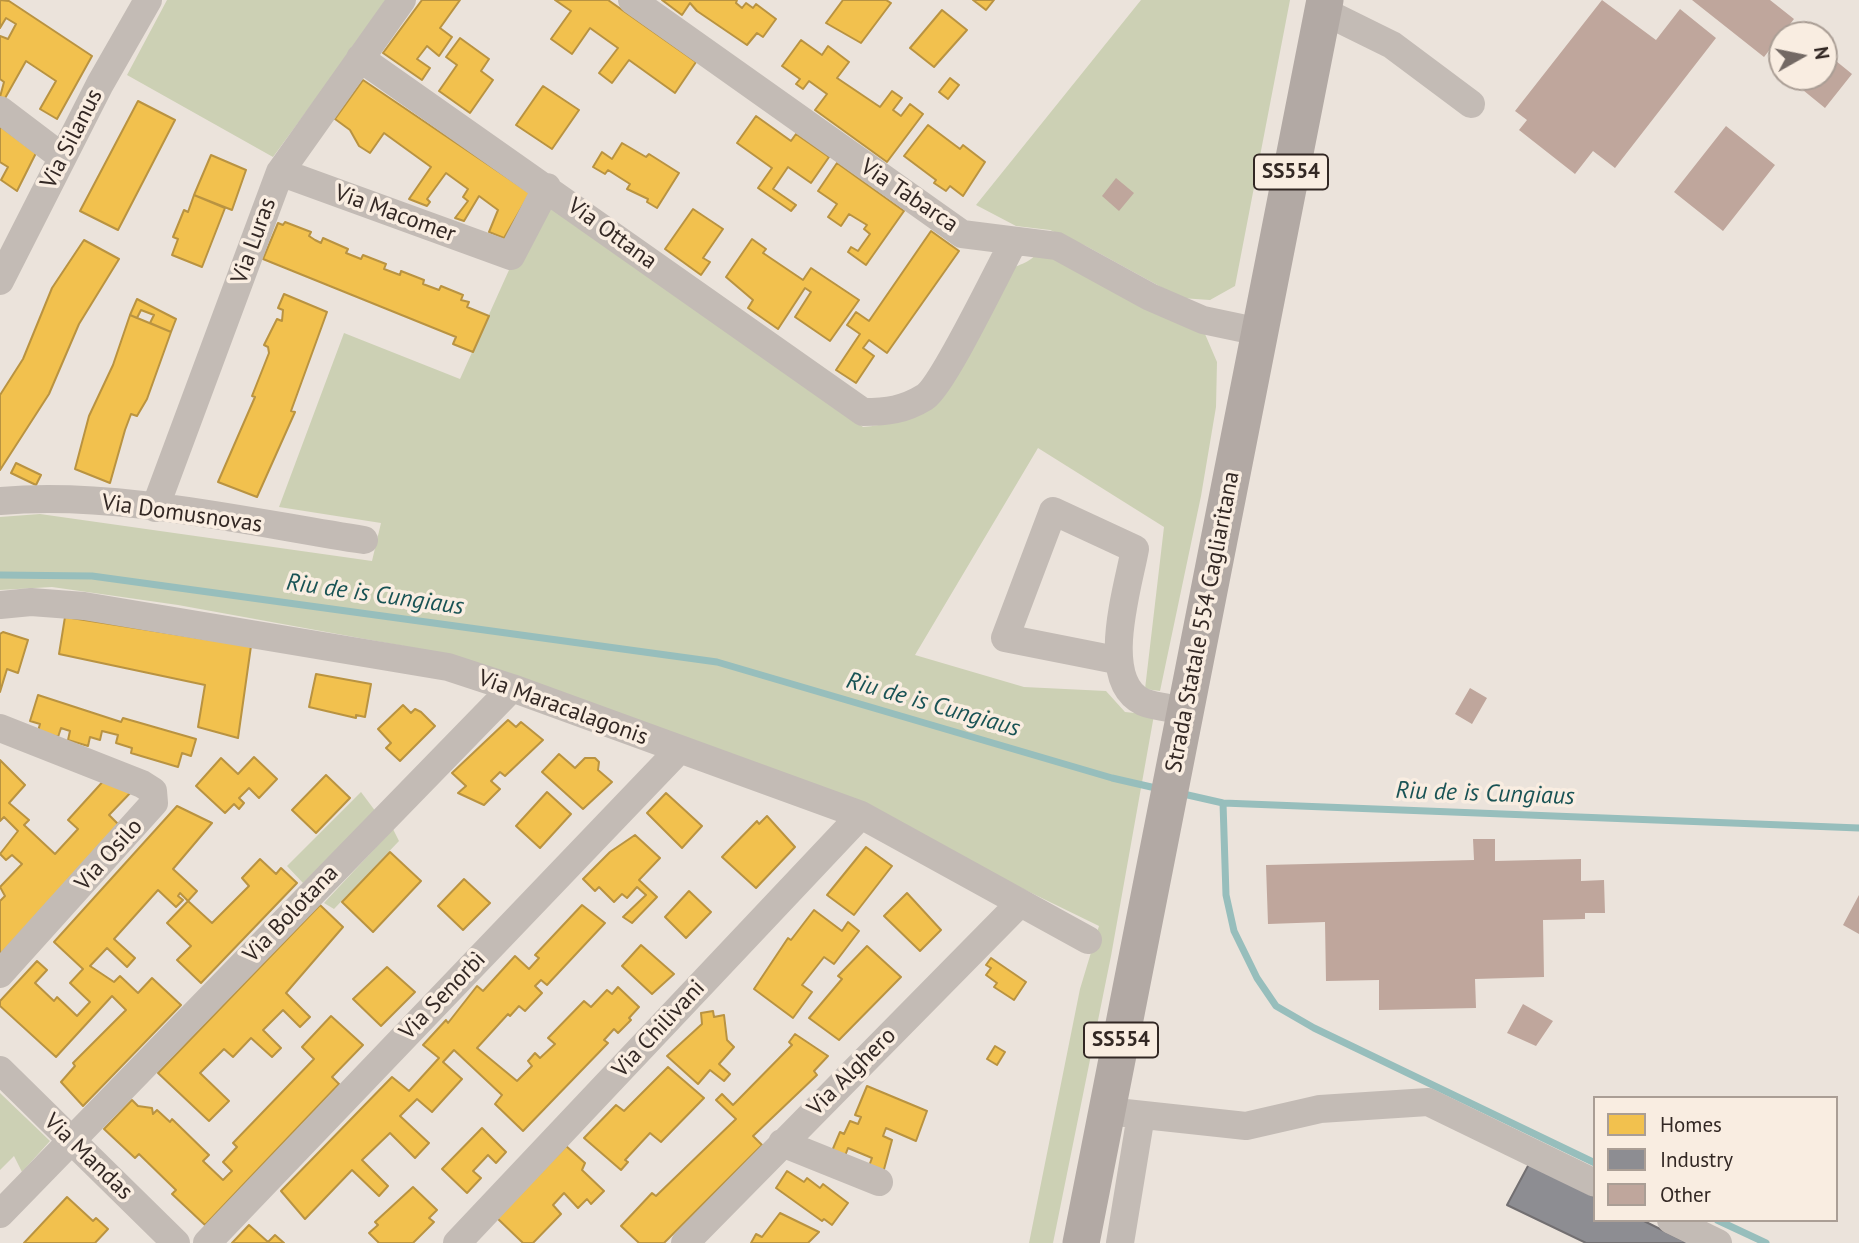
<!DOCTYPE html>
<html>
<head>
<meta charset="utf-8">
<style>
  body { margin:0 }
  #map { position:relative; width:1859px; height:1243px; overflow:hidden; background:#ebe3db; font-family:"PT Sans",sans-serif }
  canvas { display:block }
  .legend { position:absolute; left:1593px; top:1096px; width:245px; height:126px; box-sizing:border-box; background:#f9ede1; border:2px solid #aa9e95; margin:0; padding:9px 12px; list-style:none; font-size:21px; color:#332824 }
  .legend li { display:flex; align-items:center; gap:14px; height:35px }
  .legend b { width:35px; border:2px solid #aa9e95 }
  .north { position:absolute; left:1768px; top:21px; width:70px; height:70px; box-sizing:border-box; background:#f9ede1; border:2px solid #aa9e95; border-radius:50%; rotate:81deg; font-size:19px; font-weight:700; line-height:28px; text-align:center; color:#332824 }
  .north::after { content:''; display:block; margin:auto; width:24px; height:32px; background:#736964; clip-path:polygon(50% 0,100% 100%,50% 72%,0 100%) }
</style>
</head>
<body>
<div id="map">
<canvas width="1859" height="1243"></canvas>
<ul class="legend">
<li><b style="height:19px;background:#f2c14e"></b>Homes</li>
<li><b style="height:19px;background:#8d8d92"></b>Industry</li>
<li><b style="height:19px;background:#bfa69c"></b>Other</li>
</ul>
<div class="north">N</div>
</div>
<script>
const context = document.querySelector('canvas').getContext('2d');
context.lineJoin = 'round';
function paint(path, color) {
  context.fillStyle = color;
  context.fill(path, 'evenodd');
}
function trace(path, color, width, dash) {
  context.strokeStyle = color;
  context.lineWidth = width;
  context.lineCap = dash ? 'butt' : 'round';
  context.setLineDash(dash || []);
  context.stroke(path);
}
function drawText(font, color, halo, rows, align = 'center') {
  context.font = font + ' "PT Sans",sans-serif';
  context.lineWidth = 7;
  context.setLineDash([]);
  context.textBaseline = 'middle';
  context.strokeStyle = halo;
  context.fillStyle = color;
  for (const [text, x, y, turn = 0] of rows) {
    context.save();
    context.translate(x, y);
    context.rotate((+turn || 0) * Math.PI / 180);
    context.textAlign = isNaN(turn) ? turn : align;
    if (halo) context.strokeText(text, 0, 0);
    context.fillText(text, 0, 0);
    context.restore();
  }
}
paint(new Path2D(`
  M167 0H388L273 157 127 75Z
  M1141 0H1290L1235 286 1210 300 1181 298 1086 246 1050 230 1016 226 976 205Z
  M547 206 817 389 863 427C953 419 954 378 990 307 995 297 999 281 1007 273 1016 263 1030 265 1037 252L1060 256 1205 334 1217 362 1216 407 1201 496 1160 691 1145 689 1164 527 1038 448 915 655 1024 687 1106 691 1125 712 1154 715 1111 956 1053 1243H1029L1080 989 1099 926 968 862 453 655 178 605 52 587 0 590V517L40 514 372 561 381 523 279 507 344 333 460 379 509 270Z
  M361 792 376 812 303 883 287 866Z
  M393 829 399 841 334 909 324 903Z
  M0 1093 50 1141 22 1172 14 1156 0 1170Z`), '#ccd0b4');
const homes = new Path2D(`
  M0 0 9 1 92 56 57 119 40 109 56 81 26 61 4 100 0 97 4 82 0 79V36L8 39 16 24 6 18 0 28Z
  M422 0H460L440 28 452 37 439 56 427 46 417 59 430 68 422 80 383 53Z
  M555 0H608L696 62 675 93 629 60 612 83 599 73 618 48 590 28 572 54 551 39 571 11Z
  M662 0H737L736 3 742 8 746 3 753 8 756 4 776 19 763 37 757 33 747 45 697 11 690 3 682 15Z
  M843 0H886L891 3 861 43 826 23Z
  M973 0H994L986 10Z
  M942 10 967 30 934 67 910 48Z
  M460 38 489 59 481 71 493 80 470 113 439 91 457 65 446 57Z
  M801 40 822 55 828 46 849 62 837 78 880 107 892 91 902 98 893 110 901 116 910 104 923 114 887 162 815 110 827 94 809 81 803 89 796 84 800 79 782 66Z
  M950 78 959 85 948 99 939 92Z
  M363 80 530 193 504 238 489 232 498 210 479 196 464 221 455 218 468 201 463 197 468 189 446 173 427 199 430 202 427 206 409 199 431 167 384 133 370 153 359 146 350 130 335 119Z
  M543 86 579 110 552 149 516 125Z
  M138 101 175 120 118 230 80 211Z
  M756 116 791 141 796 134 829 157 811 183 788 167 773 189 796 205 791 211 758 188 772 168 737 143Z
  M928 125 960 149 963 145 985 162 963 196 950 186 946 191 934 183 936 180 904 156Z
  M0 126 36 153 17 191 1 180 8 167 0 162Z
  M622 143 646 157 649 154 679 173 657 208 647 202 648 199 627 189 630 184 608 170 605 174 593 167 602 152 612 159Z
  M211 155 246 170 232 210 194 195Z
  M837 163 904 211 866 265 848 252 851 247 858 251 870 234 864 229 867 225 849 214 841 226 828 217 837 204 818 191Z
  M194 195 225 208 202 267 172 255 178 239 173 237 184 210 188 212Z
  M693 209 723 229 703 258 710 262 701 275 665 249Z
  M285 222 311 232 309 236 315 240 321 243 323 238 348 249 346 253 361 259 363 255 386 264 384 269 400 275 401 271 424 280 423 284 439 290 441 286 463 295 461 300 469 302 467 307 489 316 473 352 453 344 456 337 263 259 278 223 283 225Z
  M931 231 959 251 887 353 869 340 863 348 874 356 856 383 836 370 860 334 847 325 856 312 869 321Z
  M752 239 766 249 763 253 803 280 811 268 859 300 830 341 795 317 811 292 805 288 778 329 748 308 753 300 726 277Z
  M84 240 119 259 79 324 49 394 0 470V395L23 359 52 288Z
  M284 294 327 312 291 411 295 412 257 497 218 482 255 397 252 396 269 353 268 347 264 345 277 319 282 321 283 310 278 308Z
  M137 299 176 319 171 332 150 323 154 315 141 310 137 318 130 315Z
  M130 315 171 332 147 399 137 416 131 414 125 430 110 483 75 469 89 416 113 365Z
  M16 463 41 475 36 485 11 473Z
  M65 617 251 646 238 738 198 727 205 685 59 654Z
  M3 632 28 640 18 673 7 669 0 692V634Z
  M316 674 371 684 365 717 356 715V718L309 707Z
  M38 695 121 722 123 718 196 739 191 756 182 753 178 767 131 753 132 748 116 743 118 735 102 731 100 740 90 737 88 746 68 740 70 731 61 728 58 737 38 731 40 724 30 721Z
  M403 705 411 713 415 709 421 712 435 726 400 761 386 748 391 743 378 729Z
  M508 720 516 727 521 722 543 740 505 776 500 772 491 781 500 789 484 805 458 793 466 786 452 773Z
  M559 754 575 768 585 758H595L599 762 598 770 612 782 583 809 542 772Z
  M254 757 277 779 259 798 249 788 239 798 244 803 239 809 234 804 225 813 196 786 221 758 238 774Z
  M0 760 25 785 9 803 29 820 24 825 55 854 78 829 68 820 107 777 134 789 109 815 119 825 0 955V901L5 896 0 887 22 864 12 855 6 860 0 854 18 831 4 817 0 821Z
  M326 775 350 798 316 833 292 810Z
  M547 792 571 814 540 848 516 826Z
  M666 793 702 826 682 848 647 813Z
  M177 806 212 823 173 869 197 891 188 901 180 893 178 896 183 900 176 907 158 890 114 939 135 958 127 967 107 948 90 966 114 982 120 976 138 993 152 978 181 1005 83 1106 61 1082 75 1066 73 1063 126 1010 112 996 56 1057 0 1006V1001L37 961 47 970 35 983 54 1001 57 997 77 1016 90 1002 70 983 83 969 54 942Z
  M767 816 795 847 756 888 722 857 757 821 759 824Z
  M635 835 660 858 639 880 657 897 632 923 623 917 646 895 637 887 627 898 622 894 614 902 599 887 595 891 583 879 610 852Z
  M866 847 892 866 854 915 827 895Z
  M390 852 421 881 373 932 342 902Z
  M260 859 276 874 281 868 297 883 201 983 177 960 191 946 167 923 188 901 212 923 249 886 242 878Z
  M464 879 490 903 463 930 438 906Z
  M689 891 711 912 686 938 665 917Z
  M907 893 941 930 920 951 884 916Z
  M320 905 343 927 286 993 310 1017 300 1027 283 1010 263 1030 281 1048 272 1057 251 1038 233 1057 224 1049 200 1073 229 1101 209 1121 158 1073Z
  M582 905 605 923 547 985 541 980 535 986 542 993 525 1011 519 1006 510 1016 508 1014 477 1048 517 1081 532 1066 528 1061 535 1053 540 1058 555 1044 548 1038 584 1001 591 1007 607 990 612 994 618 987 639 1007 629 1018 631 1020 618 1033 614 1029 604 1040 608 1043 523 1131 495 1104 502 1095 454 1050 443 1062 462 1079 432 1112 417 1099 400 1116 429 1143 415 1158 390 1133 362 1160 388 1186 379 1196 352 1170 305 1219 281 1191 392 1077 409 1091 439 1058 423 1045 446 1020 448 1023 477 986 483 991 515 956 529 969 539 958 535 955Z
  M814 910 842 931 848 922 859 931 834 964 824 957 802 985 812 992 793 1018 754 989 788 938 791 940Z
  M641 945 674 974 652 994 622 966Z
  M867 946 901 977 839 1040 809 1018 842 979 838 976Z
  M991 958 1026 982 1014 1000 994 987 997 983 986 975 991 968 986 965Z
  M387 967 415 992 381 1026 353 999Z
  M713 1011 714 1017 724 1015 727 1040 734 1047 719 1064 730 1074 724 1081 710 1070 698 1084 667 1056 702 1024 701 1013Z
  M331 1016 363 1045 332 1077 339 1084 205 1225 172 1194 176 1190 139 1154 135 1158 104 1129 132 1100 138 1106 152 1108 153 1114 157 1110 170 1122 172 1119 209 1155 203 1161 223 1180 232 1171 223 1162 237 1147 233 1143 314 1059 302 1047Z
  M795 1034 828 1056 814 1071 817 1075 753 1136 762 1145 664 1243H639L621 1226 652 1193 656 1196 736 1119 716 1100 722 1094 733 1105 792 1045 789 1042Z
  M995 1046 1005 1052 997 1065 987 1059Z
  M668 1067 704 1098 661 1142 650 1133 625 1160 628 1162 621 1170 584 1138 616 1105 624 1111Z
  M867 1086 927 1111 916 1141 886 1128 883 1136 892 1140 883 1173 869 1166 872 1158 848 1148 845 1156 832 1151 840 1132 844 1134 850 1121 858 1124 861 1117 855 1115Z
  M482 1128 506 1152 496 1163 488 1155 473 1171 481 1178 467 1193 442 1169Z
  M566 1146 585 1163 582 1170 604 1191 591 1204 587 1199 578 1208 564 1193 553 1205 561 1214 533 1243H523L497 1218Z
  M787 1171 804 1182 807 1178 820 1188 823 1184 848 1203 832 1225 824 1219 822 1221 776 1188Z
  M413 1187 437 1210 429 1218 434 1222 413 1243H379L369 1233 378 1225 375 1222Z
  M67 1197 93 1221 96 1218 108 1229 95 1243H24Z
  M780 1213 819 1232 808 1243H751L756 1234 762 1237Z
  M249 1225 268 1242 275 1235 284 1243H232Z`);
paint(homes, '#f2c14e');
trace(homes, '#b99341', 2);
const industry = new Path2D(`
  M1529 1164 1595 1197V1220H1642L1688 1243H1586L1507 1205Z`);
paint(industry, '#8d8d92');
trace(industry, '#726f71', 2);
trace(new Path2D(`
  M0 575 92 576 717 662 1112 778 1160 789
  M1179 793 1223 803 1859 828
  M1223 803 1226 895 1234 931 1257 978 1276 1006 1314 1028 1595 1163
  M1717 1220 1766 1243`), '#97bebc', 7);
paint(new Path2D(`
  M1602 0 1656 40 1680 9 1716 38 1615 168 1593 151 1575 174 1519 130 1527 120 1515 111Z
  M1692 0H1770L1794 19 1764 57Z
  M1825 52 1852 74 1825 108 1798 86 1805 77H1824Z
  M1726 126 1775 165 1723 231 1674 192Z
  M1116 178 1134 193 1119 211 1102 196Z
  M1470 688 1487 698 1472 724 1455 714Z
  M1473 839H1495V861L1581 859V881L1604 880 1605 913H1585V919L1543 920 1544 977 1475 979 1476 1008 1379 1010V980L1326 981 1325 922 1268 924 1266 865 1474 860Z
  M1859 895V934L1843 925Z
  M1523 1004 1553 1021 1536 1046 1507 1033Z`), '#bfa69c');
trace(new Path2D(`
  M632 0 962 234 1057 246 1150 297 1203 320 1260 332
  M1323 11 1392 45 1471 104
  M360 58 863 412C887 412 904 410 925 397 944 384 999 268 1014 241
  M0 110 62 157
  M280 172 511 256 547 187
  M0 281 100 84 148 0
  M0 501C119 491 247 522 364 540
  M155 508 280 172 402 0
  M0 605 31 602 84 606 448 667 512 688 861 815 1088 940
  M1116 660 1005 638 1053 511 1135 549C1128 588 1098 681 1143 702 1155 707 1172 708 1186 711
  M0 728 142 784 153 791 154 803 0 974
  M0 1070 176 1243
  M1107 1111 1246 1126 1320 1109 1428 1102 1595 1183
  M782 1143 879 1182
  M0 1214 512 688
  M1671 1220 1718 1243
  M207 1243 679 750
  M457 1243 861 815
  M685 1243 1020 903
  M1120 1243 1141 1115`), '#c3bbb5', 28);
trace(new Path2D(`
  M1081 1243 1325 0`), '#b2a9a4', 37);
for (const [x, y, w] of [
  [1291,172,74],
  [1121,1040,74]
]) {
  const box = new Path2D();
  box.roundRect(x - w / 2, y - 17.5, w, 35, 5);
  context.fillStyle = '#f9ede1';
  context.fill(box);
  trace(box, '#332824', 2);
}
drawText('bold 21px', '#332824', null, [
  ["SS554",1291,172],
  ["SS554",1121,1040]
]);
drawText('23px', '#332824', '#f9ede1', [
  ["Via Silanus",72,139,-63],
  ["Via Tabarca",909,196,34],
  ["Via Macomer",395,214,20],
  ["Via Ottana",612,234,36],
  ["Via Luras",254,241,-70],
  ["Via Domusnovas",182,514,8],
  ["Strada Statale 554 Cagliaritana",1203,622,-79],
  ["Via Maracalagonis",563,708,20],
  ["Via Osilo",109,855,-48],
  ["Via Bolotana",291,914,-46],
  ["Via Senorbì",443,996,-46],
  ["Via Chilivani",659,1029,-47],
  ["Via Alghero",852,1072,-45],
  ["Via Mandas",88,1157,44]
]);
drawText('italic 24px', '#195355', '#f9ede1', [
  ["Riu de is Cungiaus",375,595,8],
  ["Riu de is Cungiaus",933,705,16],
  ["Riu de is Cungiaus",1485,794,2]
]);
</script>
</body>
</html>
